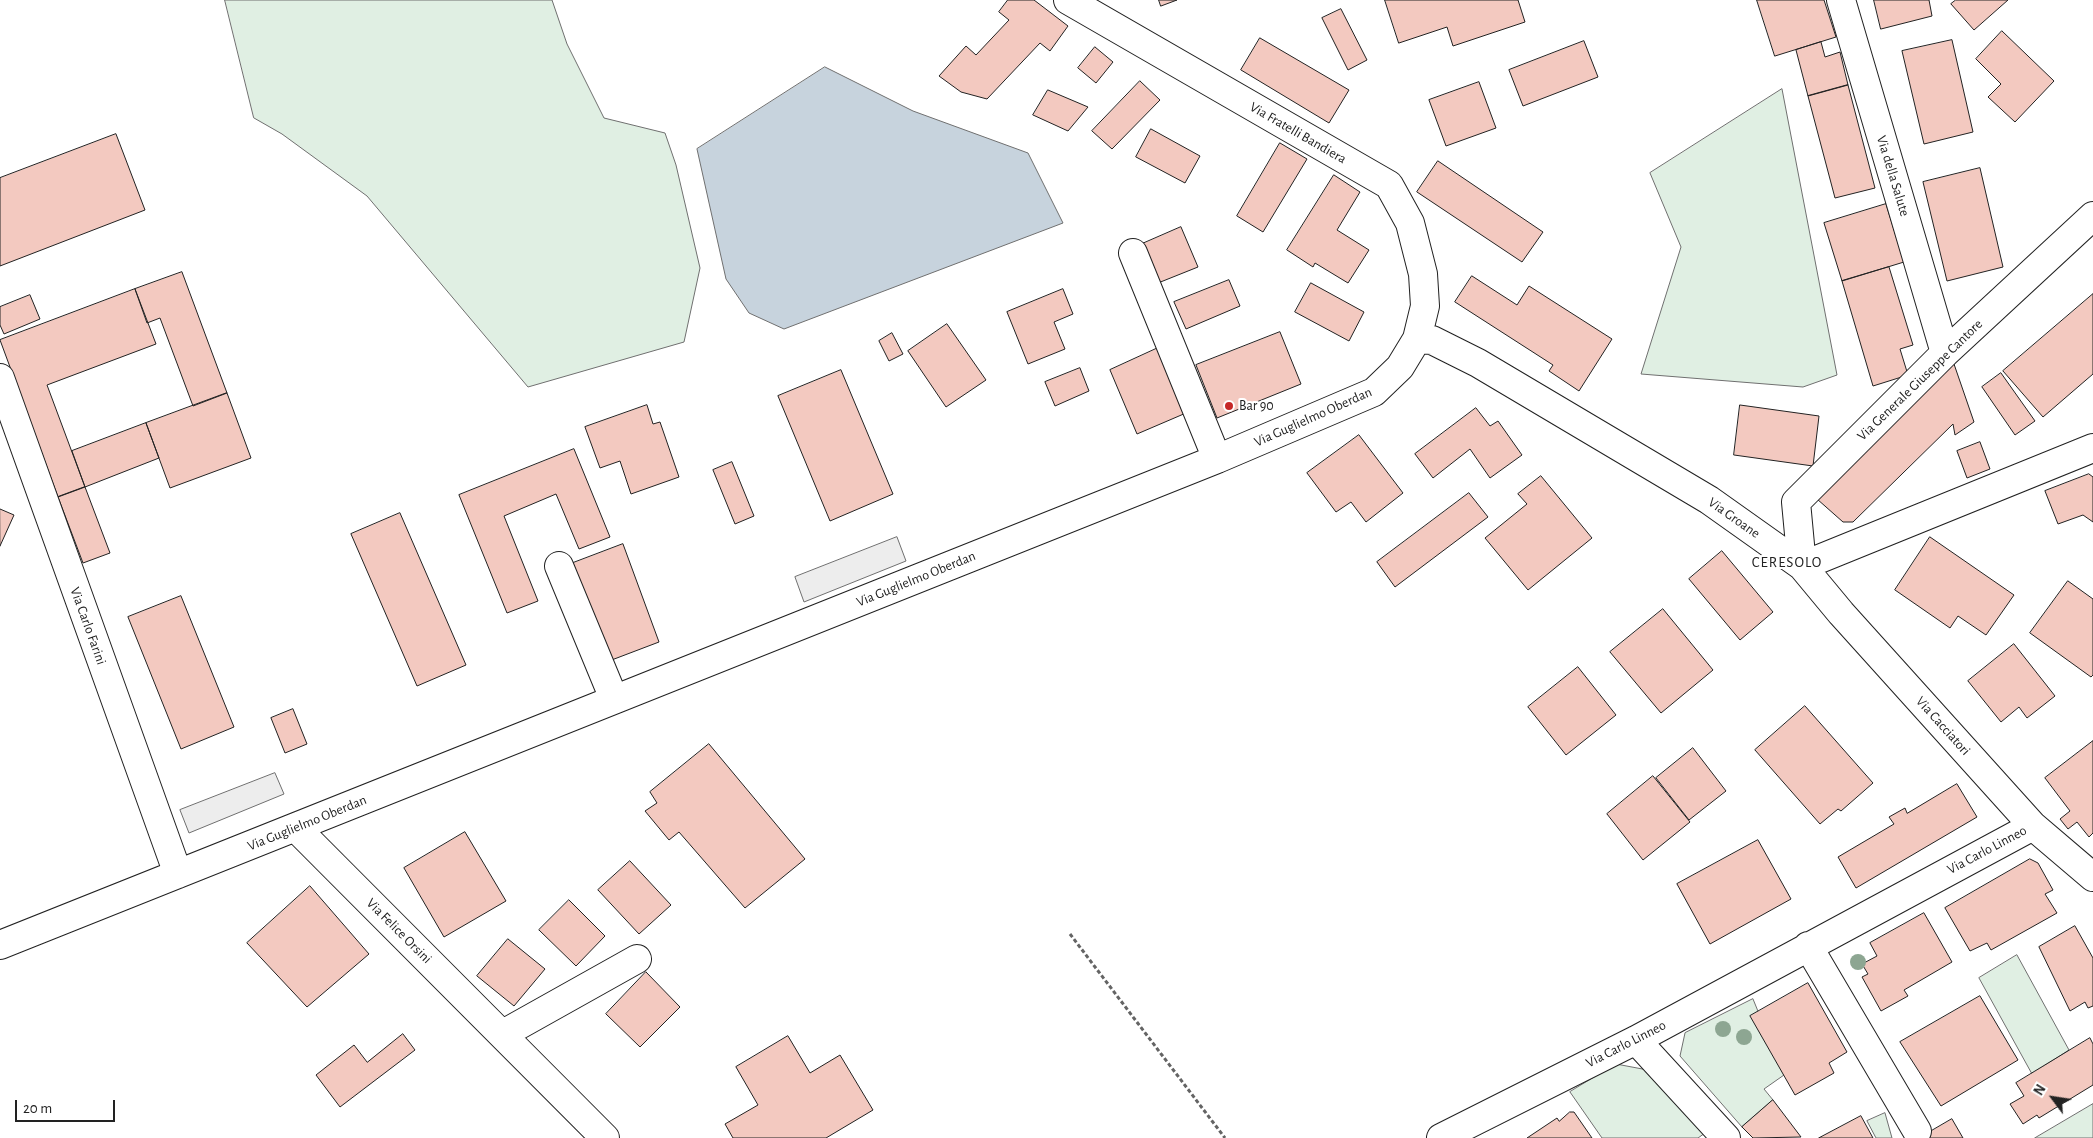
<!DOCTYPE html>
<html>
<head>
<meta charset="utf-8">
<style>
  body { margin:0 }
  #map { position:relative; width:2093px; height:1138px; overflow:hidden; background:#fff; font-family:"Alegreya Sans",sans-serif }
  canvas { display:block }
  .north { position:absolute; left:2028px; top:1073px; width:50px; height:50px; -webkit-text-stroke:4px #fff; paint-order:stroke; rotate:301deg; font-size:14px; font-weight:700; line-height:20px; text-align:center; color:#222 }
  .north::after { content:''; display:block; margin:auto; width:18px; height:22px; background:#222; clip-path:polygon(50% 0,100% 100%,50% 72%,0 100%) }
  .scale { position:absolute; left:15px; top:1100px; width:100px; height:22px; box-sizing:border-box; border:2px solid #222; border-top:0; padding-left:6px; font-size:15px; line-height:18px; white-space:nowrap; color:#222; -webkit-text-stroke:4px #fff; paint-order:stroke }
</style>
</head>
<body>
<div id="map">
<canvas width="2093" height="1138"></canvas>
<div class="north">N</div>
<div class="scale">20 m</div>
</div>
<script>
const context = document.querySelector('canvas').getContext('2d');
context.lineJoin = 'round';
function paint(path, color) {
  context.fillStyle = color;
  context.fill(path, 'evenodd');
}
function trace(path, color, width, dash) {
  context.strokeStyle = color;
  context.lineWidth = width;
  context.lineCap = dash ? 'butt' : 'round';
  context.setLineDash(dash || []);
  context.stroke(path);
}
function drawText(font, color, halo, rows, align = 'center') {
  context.font = font + ' "Alegreya Sans",sans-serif';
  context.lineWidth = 4;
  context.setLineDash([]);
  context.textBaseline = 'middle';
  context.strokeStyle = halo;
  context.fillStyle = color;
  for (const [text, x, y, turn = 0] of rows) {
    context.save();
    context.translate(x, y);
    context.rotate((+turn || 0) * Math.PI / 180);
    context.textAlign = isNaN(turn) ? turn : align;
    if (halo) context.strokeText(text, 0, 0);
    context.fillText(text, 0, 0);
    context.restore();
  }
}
const green = new Path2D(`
  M225 0H552L567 44 604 118 665 133 676 165 700 268 684 342 528 387 367 196 282 134 254 118Z
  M1782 89 1837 375 1803 387 1641 374 1681 247 1650 173Z
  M2017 955 2069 1050 2032 1074 1979 978Z
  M1753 999 1784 1075 1764 1089 1773 1100 1742 1127 1680 1056 1685 1033Z
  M1616 1064 1653 1071 1705 1133 1698 1138H1602L1570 1092Z
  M2093 1104V1138H2035Z
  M1885 1113 1892 1138H1876L1867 1121Z`);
paint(green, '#e0efe3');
trace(green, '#6f6f6f', 1);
const parking = new Path2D(`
  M897 537 906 561 804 602 795 577Z
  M275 773 284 794 189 833 180 810Z`);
paint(parking, '#ededed');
trace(parking, '#6f6f6f', 1);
const water = new Path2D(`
  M825 67 913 111 1028 153 1063 223 784 329 749 313 726 279 697 149Z`);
paint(water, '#c7d3dd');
trace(water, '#6f6f6f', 1);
const building = new Path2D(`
  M1008 0H1034L1068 26 1050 51 1040 43 987 99 961 92 939 76 966 46 976 55 1009 20 999 12Z
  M1159 0H1177L1161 6Z
  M1385 0H1518L1525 22 1453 46 1447 27 1399 43Z
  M1757 0H1824L1836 37 1775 56Z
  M1874 0H1929L1932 16 1881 29Z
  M1956 0H2008L1974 30 1951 4Z
  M1341 9 1367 60 1348 70 1322 18Z
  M2002 31 2054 81 2015 122 1988 97 2001 84 1976 59Z
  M1260 38 1349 90 1329 123 1241 70Z
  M1952 40 1973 132 1924 144 1902 51Z
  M1584 41 1598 77 1523 106 1509 70Z
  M1821 42 1825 57 1840 52 1848 85 1808 96 1796 50Z
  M1095 47 1113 62 1096 83 1078 68Z
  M1140 81 1160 100 1112 149 1092 131Z
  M1479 82 1496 128 1446 146 1429 100Z
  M1848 85 1875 188 1835 198 1808 96Z
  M1048 90 1088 107 1068 131 1033 115Z
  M1151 129 1200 156 1185 183 1136 157Z
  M116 134 145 210 0 266V178Z
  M1280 143 1307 159 1263 232 1237 216Z
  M1438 161 1543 232 1522 262 1417 192Z
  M1980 168 2003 267 1947 281 1923 182Z
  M1334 175 1360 192 1337 230 1369 250 1348 283 1315 263 1313 267 1287 250Z
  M1886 204 1904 262 1842 281 1824 223Z
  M1181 227 1198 267 1158 283 1142 244Z
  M1889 267 1913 345 1900 349 1908 375 1873 386 1842 281Z
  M182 272 227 393 193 406 160 318 147 323 135 289Z
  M1472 276 1517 305 1529 286 1612 339 1579 391 1549 371 1553 365 1455 302Z
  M1229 280 1240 306 1186 329 1174 302Z
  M1311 283 1364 312 1349 341 1295 312Z
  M135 289 156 344 47 385 85 487 58 497 0 340Z
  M1063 289 1073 314 1054 322 1065 349 1028 364 1007 312Z
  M2093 294V374L2043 417 2003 371Z
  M30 295 40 319 4 334 0 325V307Z
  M947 324 986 380 946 407 908 351Z
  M1280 332 1301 384 1217 418 1196 365Z
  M892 333 903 354 889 361 879 341Z
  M1158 348 1186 413 1137 434 1110 370Z
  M1954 364 1974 422 1955 435 1953 424 1853 522H1843L1817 499Z
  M1080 368 1089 391 1055 406 1045 382Z
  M841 370 893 494 830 521 778 396Z
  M2001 373 2035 421 2015 435 1982 387Z
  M227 393 251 458 170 488 146 423Z
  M647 405 653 424 660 422 679 477 631 494 620 461 600 468 585 427Z
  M1740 405 1819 416 1813 466 1734 455Z
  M1476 408 1490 426 1498 421 1522 455 1490 478 1470 449 1433 478 1415 454Z
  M146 423 159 458 85 487 72 451Z
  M1359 435 1403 493 1366 522 1351 502 1336 512 1307 473Z
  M1980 442 1990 469 1967 478 1957 451Z
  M574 449 610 537 579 549 556 494 504 516 538 601 507 613 459 495Z
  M732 462 754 516 735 524 713 470Z
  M2089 474 2093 477V522L2083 515 2058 524 2045 491Z
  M1541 476 1592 538 1528 590 1485 538 1527 504 1518 494Z
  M85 487 110 553 83 563 58 497Z
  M1469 493 1488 517 1395 587 1377 562Z
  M0 509 14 515 0 546Z
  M400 513 466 665 417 686 351 534Z
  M1930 537 2014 595 1986 635 1958 616 1950 628 1895 590Z
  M623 544 659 642 609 661 573 563Z
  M1722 551 1773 612 1740 640 1689 579Z
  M2068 581 2093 599V675L2091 677 2030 633Z
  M181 596 234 727 181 749 128 617Z
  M1663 609 1713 670 1661 713 1610 652Z
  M2014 644 2055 696 2027 718 2019 707 2001 722 1968 681Z
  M1578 667 1616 715 1566 755 1528 707Z
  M1805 706 1873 783 1841 811 1838 809 1820 824 1755 750Z
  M293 709 307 744 285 753 271 718Z
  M2093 741V833L2089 837 2077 822 2068 829 2060 819 2070 811 2045 778Z
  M709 744 805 859 745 908 679 832 669 840 645 811 657 803 650 792Z
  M1693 748 1726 791 1689 820 1656 778Z
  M1653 776 1690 822 1643 860 1607 814Z
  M1957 784 1977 817 1856 888 1838 857 1894 824 1889 817 1905 808 1907 813Z
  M465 832 506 901 444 937 404 868Z
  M1758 840 1791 899 1710 944 1677 884Z
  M2030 859 2038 863 2053 890 2045 894 2057 913 1991 950 1987 943 1970 951 1945 908Z
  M630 861 671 905 639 934 598 890Z
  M310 886 369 954 307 1007 247 943Z
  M569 900 605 936 576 966 539 930Z
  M1924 913 1952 962 1904 990 1908 996 1881 1011 1862 977 1868 974 1862 964 1877 956 1870 943Z
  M2075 926 2093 958V1006L2088 1008 2085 1002 2070 1011 2039 947Z
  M508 939 545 969 514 1006 477 976Z
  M646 972 680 1007 640 1047 606 1014Z
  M1808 983 1847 1052 1829 1063 1834 1073 1795 1095 1750 1016Z
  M1980 996 2018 1060 1941 1106 1900 1042Z
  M403 1034 415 1050 340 1107 316 1075 354 1045 367 1062Z
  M788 1036 810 1073 840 1055 873 1110 826 1138H733L725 1124 758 1105 736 1067Z
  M2090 1038 2093 1044V1085L2039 1118 2037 1115 2023 1124 2010 1104 2024 1096 2016 1083Z
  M1773 1100 1801 1137 1753 1138 1742 1127Z
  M1570 1112H1574L1592 1138H1527L1557 1118 1559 1121Z
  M1861 1116 1873 1138H1819Z
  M1952 1119 1963 1138H1919Z`);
paint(building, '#f3c9c0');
trace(building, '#222', 1);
const minor = new Path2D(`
  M1841 0 1945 353
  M1133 253 1217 459
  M1417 339 1432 340 1478 363 1709 500 1802 566 1841 613 2033 826 2093 877
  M0 378 178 874
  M559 566 614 699
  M1802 566 1796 502 1945 353 2093 216
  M1802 566 2093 448
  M296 828 605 1138
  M0 945 1217 459 1374 392 1400 367 1417 339 1425 306 1423 274 1410 223 1389 185 1068 0
  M1808 946 1917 1131
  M503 1034 637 959
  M1636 1040 1726 1138
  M1441 1138 1636 1040 2033 826`);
trace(minor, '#222', 30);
trace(new Path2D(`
  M1070 934 1225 1138`), '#646464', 3, [4, 2.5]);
trace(minor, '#fff', 28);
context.fillStyle = '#8da692';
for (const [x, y] of [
  [1858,962],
  [1723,1029],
  [1744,1037]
]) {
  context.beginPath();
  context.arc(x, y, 8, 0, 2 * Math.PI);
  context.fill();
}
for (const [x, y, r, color] of [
  [1229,406,5,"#c62828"]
]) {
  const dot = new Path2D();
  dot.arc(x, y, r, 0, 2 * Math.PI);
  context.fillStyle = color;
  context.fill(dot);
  trace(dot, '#fff', 2);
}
drawText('14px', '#222', '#fff', [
  ["Via Fratelli Bandiera",1298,133,30],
  ["Via della Salute",1893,176,73],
  ["Via Generale Giuseppe Cantore",1920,380,-44],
  ["Via Guglielmo Oberdan",1313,417,-24],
  ["Via Groane",1734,518,35],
  ["Via Guglielmo Oberdan",916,579,-22],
  ["Via Carlo Farini",88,626,70],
  ["Via Cacciatori",1943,726,48],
  ["Via Guglielmo Oberdan",307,823,-22],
  ["Via Carlo Linneo",1987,850,-28],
  ["Via Felice Orsini",399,931,45],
  ["Via Carlo Linneo",1626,1044,-27]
]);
drawText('14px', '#222', '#fff', [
  ["Bar 90",1239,406]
], 'left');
context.letterSpacing = '1px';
drawText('15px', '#222', '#fff', [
  ["CERESOLO",1787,562]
]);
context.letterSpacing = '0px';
</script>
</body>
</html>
